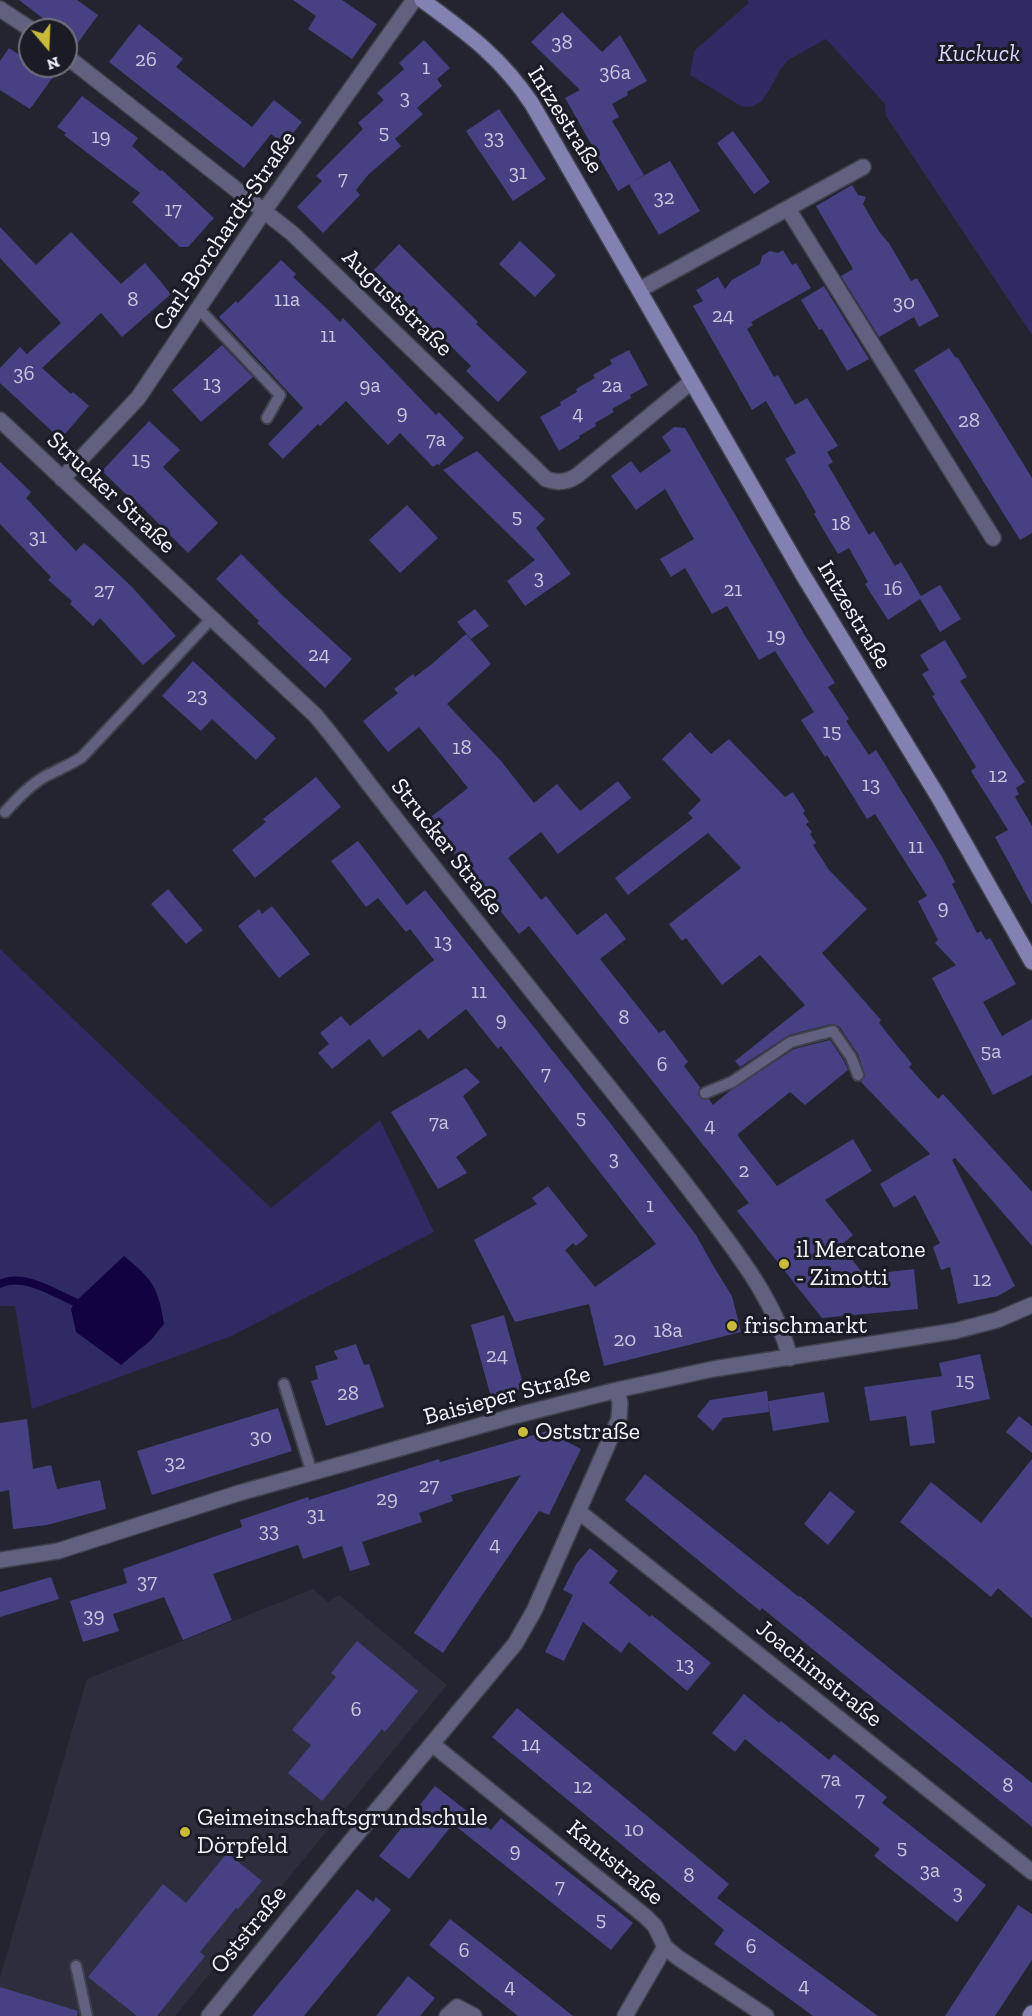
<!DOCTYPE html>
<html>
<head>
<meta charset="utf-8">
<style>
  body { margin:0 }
  #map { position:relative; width:1032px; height:2016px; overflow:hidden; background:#242430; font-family:"Zilla Slab",serif }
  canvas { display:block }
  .north { position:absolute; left:18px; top:18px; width:60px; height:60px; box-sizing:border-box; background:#1b1b26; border:2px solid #71727c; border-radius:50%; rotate:161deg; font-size:16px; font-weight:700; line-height:24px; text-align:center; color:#f3f4fc }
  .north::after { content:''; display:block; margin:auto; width:21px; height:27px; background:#c8bb3b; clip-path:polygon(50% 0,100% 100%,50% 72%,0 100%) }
</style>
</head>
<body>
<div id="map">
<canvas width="1032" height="2016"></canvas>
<div class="north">N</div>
</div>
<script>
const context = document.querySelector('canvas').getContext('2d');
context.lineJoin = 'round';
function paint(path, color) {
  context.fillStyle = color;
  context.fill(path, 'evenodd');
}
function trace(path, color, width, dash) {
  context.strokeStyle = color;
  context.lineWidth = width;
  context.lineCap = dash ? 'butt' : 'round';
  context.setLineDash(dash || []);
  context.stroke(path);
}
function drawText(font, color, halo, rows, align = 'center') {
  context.font = font + ' "Zilla Slab",serif';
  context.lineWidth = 6;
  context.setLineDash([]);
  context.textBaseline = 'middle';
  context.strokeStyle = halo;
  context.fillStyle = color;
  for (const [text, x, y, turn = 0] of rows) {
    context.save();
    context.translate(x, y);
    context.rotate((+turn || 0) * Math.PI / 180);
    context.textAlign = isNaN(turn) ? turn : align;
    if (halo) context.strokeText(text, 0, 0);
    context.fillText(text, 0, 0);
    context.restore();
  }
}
paint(new Path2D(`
  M313 1589 328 1602 339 1595 447 1685 175 2016H0V1978L87 1679Z`), '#2d2d3e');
paint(new Path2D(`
  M747 0H1032V335L886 116 885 104 826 39 788 60 780 70 771 87 761 102 751 107 741 106 690 75 694 51 749 3Z
  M0 949 271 1208 380 1120 434 1232 229 1337 32 1409 15 1306H0Z`), '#2f2a62');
paint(new Path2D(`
  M124 1256C153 1280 158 1287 164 1324L151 1340 121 1365 76 1332 71 1309 75 1302Z`), '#130241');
trace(new Path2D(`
  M0 1284C22 1272 54 1293 75 1302`), '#130241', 8);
paint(new Path2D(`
  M19 0H77L98 15 77 44 66 35V30H58Z
  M293 0H342L377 24 352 59 308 29 316 16Z
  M562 12 602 52 620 35 647 81 627 92 628 95 612 104 619 117 612 121 644 175 618 191 565 98 580 90 531 42Z
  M139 24 183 59 176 67 252 127 274 100 302 122 284 144 271 134 244 168 109 62Z
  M424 40 450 68 437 79 442 86 417 108 423 114 395 139 401 146 368 175 356 190 360 195 323 233 297 207 322 181 316 176 363 129 358 123 384 100 377 93 404 69 399 63Z
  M9 48 30 62V66H36L53 77 30 109 0 90V61Z
  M82 96 138 138 132 146 160 171 162 170 214 218 188 247H180L132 202 140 193 64 135 66 133 57 127Z
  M499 109 546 179 513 201 466 131Z
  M733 131 770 182 754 194 717 143Z
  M670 161 700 211 659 235 629 184Z
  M852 185 858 195 866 197 863 204 880 233 889 243 911 281 917 278 939 316 919 327 914 317 879 337 841 276 853 269 816 206Z
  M0 227 36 265 71 232 121 284 145 263 171 294 122 337 101 313 42 368 71 394 73 392 89 406 65 434 60 430 56 435 0 383V368L20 347 27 354 61 323 0 258Z
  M520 241 556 275 535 297 499 264Z
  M399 244 478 322 476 324 527 372 498 402 466 371 471 366 374 270Z
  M783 250 792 265 796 263 811 288 751 322 753 325 747 329 774 377 778 375 795 405 807 398 838 446 827 452 833 462 828 465 869 535 874 531 895 566 901 562 921 596 940 585 948 598 961 619 940 632 920 599 888 620 865 584 868 582 849 548 838 554 814 514 816 512 785 459 796 453 766 401 752 410 693 306 703 301 696 290 718 277 725 289 732 280 760 264 762 256 770 251 778 253Z
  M281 260 296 274 293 277 326 308 340 322 343 318 436 415 439 412 464 438 439 465 437 464 433 467 400 433 388 445 346 401 320 426 318 424 283 459 268 444 303 408 219 317 236 301 238 303Z
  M824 286 869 359 847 371 822 329 819 330 801 300Z
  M222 345 253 377 201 422 172 390Z
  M949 348 955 357 958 358 1032 478V533L1020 540 914 370Z
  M629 350 648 385 630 395 631 398 612 409 614 412 595 423 596 426 579 436 580 438 559 451 540 417 561 405 560 402 577 392 576 389 595 378 593 375 612 364 610 360Z
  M149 421 180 450 163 467 218 523 188 553 133 498 132 500 102 471Z
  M674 427 685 428 804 634 835 683 828 687 849 719 846 721 869 755 876 750 941 855 955 882 952 884 977 933 981 931 986 940 990 938 1016 984 983 1002 1002 1036 1032 1019V1075L993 1095 932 978 956 965 935 943 938 940 918 901 927 896 875 814 867 819 827 755 825 757 801 720 814 712 775 651 759 660 727 606 712 614 685 568 671 577 660 559 694 539 665 489 636 510 611 476 631 461 640 473 671 451 662 437Z
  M477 451 545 519 536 528 571 574 525 606 507 581 535 560 443 470Z
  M0 462 31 492 26 498 76 551 84 543 95 552 132 587 176 636 143 665 100 618 93 626 70 604 72 601 48 580 51 577 0 524Z
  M407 505 438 538 400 573 369 540Z
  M241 554 283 596 352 659 325 688 257 623 259 621 216 579Z
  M475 609 489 626 471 639 457 622Z
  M466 634 491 664 447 704 501 761 534 803 557 784 580 811 618 781 631 798 558 854 541 832 508 858 541 900 546 896 577 935 606 913 626 939 600 959 659 1033 664 1030 688 1062 684 1066 700 1087 698 1093 701 1099H709L713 1105 731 1090 794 1049 830 1040 844 1061 848 1070 805 1105 790 1092 738 1134V1136L777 1186 853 1139 872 1171 825 1200 853 1235 841 1245 864 1275 914 1269 918 1309 822 1318 737 1211 749 1203 712 1156 529 926 519 934 427 820 468 788 419 727 388 752 363 721 398 693 394 689 413 674 415 677 433 663Z
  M945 640 967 677 960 681 1025 782 1016 788 1019 794 1015 797 1032 826V905L995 837 1008 830 971 771 976 767 932 696 935 695 922 674 929 670 920 655Z
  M193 661 276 738 256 760 212 719 201 731 162 696Z
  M690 732 711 754 729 739 785 797 793 792 805 811 803 813 809 822 806 824 812 832 810 834 816 843 813 845 829 870 867 909 822 953 881 1020 879 1023 912 1064 909 1067 938 1099 943 1094 1032 1192V1246L955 1158 952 1160 1015 1286 998 1296 958 1304 950 1267 941 1270 933 1247 940 1243 915 1195 894 1208 880 1184 930 1154 861 1082 865 1076 858 1054 839 1026 831 1024 789 1035 740 1067 735 1061 805 1005 760 955 722 985 686 938 682 941 669 924 741 868 708 833 628 895 615 878 693 818 688 813 701 800 662 759Z
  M316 777 341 807 255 878 232 850 266 822 263 819Z
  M358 841 407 905 425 890 614 1128 696 1235 715 1269 732 1296 741 1332 604 1366 589 1304 515 1322 474 1240 537 1204 532 1198 548 1186 588 1236 576 1246 573 1243 565 1250 595 1287 656 1244 501 1046 498 1049 466 1009 428 1039 420 1029 383 1057 369 1039 332 1069 318 1053 329 1044 320 1033 341 1016 350 1026 434 960 410 929 406 932 378 898 366 907 331 861Z
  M168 889 203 930 186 944 151 904Z
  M272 906 310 954 279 978 238 926 259 909 262 914Z
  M466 1068 480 1082 463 1096 487 1135 456 1157 467 1173 438 1189 391 1112Z
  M504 1315 524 1388 491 1397 471 1325Z
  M356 1344 364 1365 369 1364 384 1407 326 1426 311 1381 318 1379 315 1366 338 1359 334 1351Z
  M980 1354 990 1399 931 1411 935 1443 910 1446 906 1416 870 1421 864 1387 942 1376 939 1363Z
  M767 1391 768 1401 824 1392 829 1422 773 1431 768 1402 769 1412 723 1418 713 1431 697 1416 710 1400Z
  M278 1408 292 1451 152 1495 137 1451Z
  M1019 1416 1032 1426V1453L1006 1432Z
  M27 1419 33 1469 51 1465 57 1489 100 1480 106 1509 47 1525 13 1529 9 1490 0 1492V1423Z
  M547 1431 581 1449 549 1515 539 1511 443 1653 414 1633 521 1475 451 1495 453 1501 419 1513 422 1522 362 1542 370 1565 350 1571 342 1546 303 1559 298 1545 213 1574 232 1620 183 1640 164 1597 113 1614 119 1631 83 1642 70 1601 127 1583 123 1569 242 1527 240 1520 308 1497 309 1500 439 1459 440 1462Z
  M1032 1459V1618L998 1588 991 1597 900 1522 931 1482 981 1523Z
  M645 1474 799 1597 800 1596 1032 1783V1827L762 1608 760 1611 625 1500Z
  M830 1491 855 1512 828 1545 804 1524Z
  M590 1548 618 1571 609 1583 650 1617 652 1615 711 1663 687 1691 629 1642 621 1653 583 1622 564 1661 545 1652 573 1595 563 1590 577 1563Z
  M51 1577 59 1599 0 1617V1592Z
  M357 1641 418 1691 385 1732 382 1729 322 1801 288 1773 311 1745 292 1730 336 1677 331 1673Z
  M744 1694 779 1723 781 1721 829 1760 834 1754 887 1797 882 1803 986 1885 957 1922 874 1856 880 1849 745 1739 735 1752 712 1733Z
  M517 1708 729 1884 717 1898 878 2016H813L714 1944 724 1930 492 1737Z
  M435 1786 491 1830 501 1818 633 1923 611 1950 453 1824 409 1879 379 1856Z
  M227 1853 262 1881 238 1909 236 1908 200 1952 205 1956 157 2016H137L88 1977 163 1884 186 1903Z
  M357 1889 373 1902 376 1897 391 1910 304 2016H252Z
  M1018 1905 1032 1914V1960L1018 1981 995 2016H945Z
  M450 1919 500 1958 573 2016H518L429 1945Z
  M408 1976 435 1998 420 2016H376Z
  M0 1987 78 2011 77 2016H0Z`), '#464183');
const service = new Path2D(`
  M198 308 280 395 267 418
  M5 812C17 799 29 786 44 777 57 770 70 765 82 757L212 618
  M705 1093 732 1082 791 1042 833 1031 851 1057 858 1075
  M284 1384 312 1473
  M76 1966 87 2016`);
const minor = new Path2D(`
  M0 9 32 30
  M66 56 293 234 546 479C558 484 568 482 578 475L691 382
  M788 209 993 538
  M639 290 863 167
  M0 420 315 715C338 742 358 770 379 797 429 862 480 926 531 990 589 1063 649 1135 705 1210 739 1256 776 1302 790 1358
  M62 479 138 398 264 211 414 0
  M578 1511 1032 1872
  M0 1560 58 1551 239 1493 518 1415 617 1390 713 1369 955 1331 997 1320 1032 1305
  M432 1744 646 1917 655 1926 665 1947 677 1957 766 2016
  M209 2016 347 1846 515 1644 534 1611 619 1419 620 1403 617 1390
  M447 2016 457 2007 474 2016
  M625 2016 665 1947`);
const secondary = new Path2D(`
  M422 0C467 33 501 57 532 104L803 575 939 798 1032 962
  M1030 2016 1032 2013`);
trace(service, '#41414d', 14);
trace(minor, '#41414d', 18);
trace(secondary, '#41414d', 18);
trace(service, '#60617f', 10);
trace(minor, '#60617f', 15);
trace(secondary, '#8182b2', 15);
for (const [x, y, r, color] of [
  [784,1264,6,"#c8bb3b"],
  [732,1326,6,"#c8bb3b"],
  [523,1432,6,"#c8bb3b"],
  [185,1832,6,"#c8bb3b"]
]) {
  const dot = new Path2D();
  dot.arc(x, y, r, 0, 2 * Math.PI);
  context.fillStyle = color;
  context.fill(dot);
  trace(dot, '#1b1b26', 2);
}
drawText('21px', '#c8c7de', null, [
  ["38",562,43],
  ["26",146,60],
  ["1",426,68],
  ["36a",615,73],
  ["3",405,98],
  ["5",384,133],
  ["19",101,137],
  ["33",494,138],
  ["31",518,173],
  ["7",343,179],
  ["32",664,198],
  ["17",173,210],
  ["8",133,300],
  ["11a",287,300],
  ["30",904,303],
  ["24",723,316],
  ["11",328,336],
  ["36",24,374],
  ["13",212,384],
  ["9a",370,386],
  ["2a",612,386],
  ["9",402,413],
  ["4",578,414],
  ["28",969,421],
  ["7a",436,440],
  ["15",141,460],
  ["5",517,517],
  ["18",841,524],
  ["31",38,537],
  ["3",539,578],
  ["16",893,589],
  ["21",733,590],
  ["27",104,591],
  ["19",776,636],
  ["24",319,655],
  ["23",197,696],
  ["15",832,732],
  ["18",462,748],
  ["12",998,776],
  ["13",871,785],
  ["11",916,847],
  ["9",943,908],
  ["13",443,942],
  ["11",479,992],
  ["8",624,1018],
  ["9",501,1020],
  ["5a",991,1052],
  ["6",662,1065],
  ["7",546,1074],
  ["5",581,1118],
  ["7a",439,1123],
  ["4",710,1126],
  ["3",614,1159],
  ["2",744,1171],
  ["1",650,1206],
  ["12",982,1280],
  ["18a",668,1331],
  ["20",625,1340],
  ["24",497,1356],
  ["15",965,1381],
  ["28",348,1394],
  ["30",261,1437],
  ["32",175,1463],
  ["27",429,1486],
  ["29",387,1499],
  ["31",316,1515],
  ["33",269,1531],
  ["4",495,1545],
  ["37",147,1582],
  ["39",94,1616],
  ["13",685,1665],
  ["6",356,1710],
  ["14",531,1745],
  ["7a",831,1780],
  ["8",1008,1786],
  ["12",583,1787],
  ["7",860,1800],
  ["10",634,1830],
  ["5",902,1848],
  ["9",515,1851],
  ["3a",930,1871],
  ["8",689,1876],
  ["7",560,1887],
  ["3",958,1893],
  ["5",601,1920],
  ["6",751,1947],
  ["6",464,1951],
  ["4",804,1986],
  ["4",510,1987]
]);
drawText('italic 24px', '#d4d6fe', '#1b1b26', [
  ["Kuckuck",979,54]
]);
drawText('24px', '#f3f4fc', '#1b1b26', [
  ["Intzestraße",565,120,58],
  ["Carl-Borchardt-Straße",225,231,-56],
  ["Auguststraße",397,303,44],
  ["Strucker Straße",111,493,43],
  ["Intzestraße",854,615,59],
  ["Strucker Straße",447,847,52],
  ["Baisieper Straße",507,1396,-15],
  ["Joachimstraße",819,1674,39],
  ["Kantstraße",615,1863,40],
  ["Oststraße",249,1930,-51]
]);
drawText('24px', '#f3f4fc', '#1b1b26', [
  ["il Mercatone",796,1250],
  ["- Zimotti",796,1278],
  ["frischmarkt",744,1326],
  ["Oststraße",535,1432],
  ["Geimeinschaftsgrundschule",197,1818],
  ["Dörpfeld",197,1846]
], 'left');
</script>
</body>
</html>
